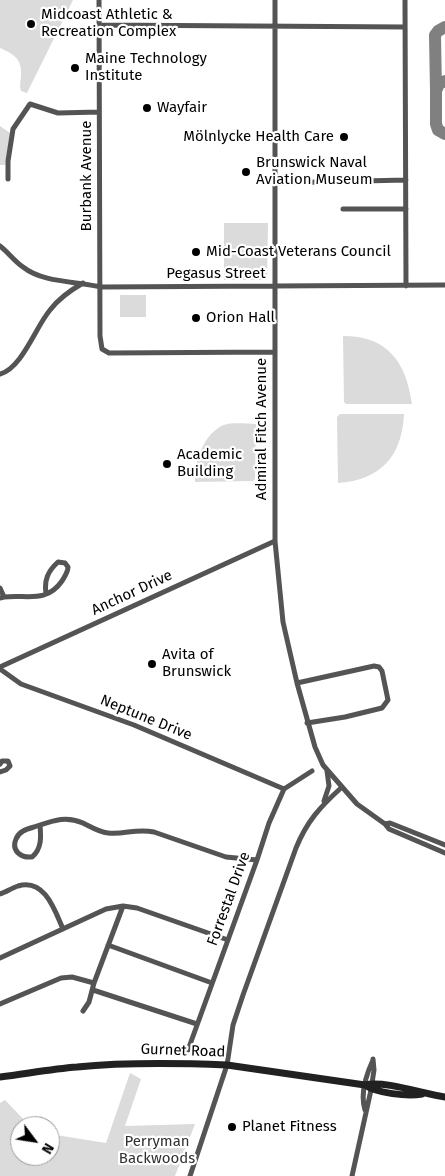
<!DOCTYPE html>
<html>
<head>
<meta charset="utf-8">
<style>
  body { margin:0 }
  #map { position:relative; width:445px; height:1176px; overflow:hidden; background:#fff; font-family:"Fira Sans",sans-serif }
  canvas { display:block }
  .north { position:absolute; left:10px; top:1116px; width:50px; height:50px; box-sizing:border-box; background:#fff; border:1px solid #999; border-radius:50%; rotate:121deg; font-size:14px; font-weight:700; line-height:20px; text-align:center; color:#000 }
  .north::after { content:''; display:block; margin:auto; width:18px; height:22px; background:#000; clip-path:polygon(50% 0,100% 100%,50% 72%,0 100%) }
</style>
</head>
<body>
<div id="map">
<canvas width="445" height="1176"></canvas>
<div class="north">N</div>
</div>
<script>
const context = document.querySelector('canvas').getContext('2d');
context.lineJoin = 'round';
function paint(path, color) {
  context.fillStyle = color;
  context.fill(path, 'evenodd');
}
function trace(path, color, width, dash) {
  context.strokeStyle = color;
  context.lineWidth = width;
  context.lineCap = dash ? 'butt' : 'round';
  context.setLineDash(dash || []);
  context.stroke(path);
}
function drawText(font, color, halo, rows, align = 'center') {
  context.font = font + ' "Fira Sans",sans-serif';
  context.lineWidth = 4.5;
  context.setLineDash([]);
  context.textBaseline = 'middle';
  context.strokeStyle = halo;
  context.fillStyle = color;
  for (const [text, x, y, turn = 0] of rows) {
    context.save();
    context.translate(x, y);
    context.rotate((+turn || 0) * Math.PI / 180);
    context.textAlign = isNaN(turn) ? turn : align;
    if (halo) context.strokeText(text, 0, 0);
    context.fillText(text, 0, 0);
    context.restore();
  }
}
paint(new Path2D(`
  M0 0H73L27 93 21 91C19 86 21 81 21 75 22 58 13 54 0 48Z
  M0 126 10 133 5 165H0Z
  M224 223H268L267 280H224Z
  M120 295H146V317H120Z
  M343 336C389 336 406 363 412 404H346L344 402Z
  M340 414H404C402 457 380 480 338 483L337 417Z
  M256 424 255 479 253 481 195 482C195 464 199 448 211 434 215 431 219 426 224 425 234 422 246 424 256 424Z
  M130 1073 141 1079 125 1126 195 1124 175 1176H0V1103L5 1100 30 1126H20V1156H50V1134L106 1143Z`), '#dbdbdb');
trace(new Path2D(`
  M445 81 439 84 436 91V124L438 130 445 134
  M436 91 435 35 438 31 445 27`), '#808080', 12);
trace(new Path2D(`
  M99 0 100 336 102 349 109 353 275 352
  M275 0V541L283 622 297 683 315 747 323 765 357 804 385 824 389 829 445 853
  M405 0 406 286
  M99 25 405 27
  M8 179V161L13 129 30 104 58 113 99 112
  M276 183 406 180
  M343 209H406
  M0 246C8 252 14 261 23 267 43 283 76 281 101 287L445 285
  M0 374C22 368 35 328 50 310 59 298 71 290 83 283
  M0 588 4 597 0 598
  M4 597C26 594 46 604 62 581 65 576 68 572 68 567L65 563 58 562C48 571 44 580 46 593
  M0 667 275 541
  M0 669 21 684 134 725 284 789
  M297 683 374 666 379 667 382 671 388 700 382 708 345 717 307 723
  M0 764 2 761H8L10 766 6 770 0 772
  M324 801 329 786 327 771
  M385 824 390 823 445 845
  M40 825C41 836 42 849 32 857 21 858 11 851 16 839 19 831 27 829 34 827 52 821 65 815 83 823 91 827 99 832 108 833 124 835 136 828 154 832L226 857 257 860
  M0 894C6 892 12 888 18 886 45 878 55 911 63 929
  M108 945 212 983
  M0 958 106 909 123 906 137 908 228 940
  M93 990 197 1024
  M0 1004 61 978 72 977 94 983
  M83 1011 89 1002 94 983 123 906
  M188 1050 257 860 269 823 284 789 312 771
  M365 1110C360 1094 366 1075 373 1060
  M190 1176 227 1065 233 1025 243 995 296 848C307 821 320 807 342 787
  M352 1176 371 1090 374 1070 373 1059`), '#545454', 5);
trace(new Path2D(`
  M0 1077C25 1074 51 1069 77 1067 127 1062 177 1063 227 1065L365 1085C384 1080 424 1094 445 1097
  M365 1085C376 1093 408 1097 422 1094`), '#212121', 7);
for (const [x, y, r, color] of [
  [31,24,5,"#000"],
  [75,68,5,"#000"],
  [147,108,5,"#000"],
  [344,137,5,"#000"],
  [246,172,5,"#000"],
  [196,252,5,"#000"],
  [196,318,5,"#000"],
  [167,464,5,"#000"],
  [152,664,5,"#000"],
  [232,1127,5,"#000"]
]) {
  const dot = new Path2D();
  dot.arc(x, y, r, 0, 2 * Math.PI);
  context.fillStyle = color;
  context.fill(dot);
  trace(dot, '#fff', 2);
}
drawText('15px', '#000', '#fff', [
  ["Midcoast Athletic &",41,15],
  ["Recreation Complex",41,32],
  ["Maine Technology",85,59],
  ["Institute",85,76],
  ["Wayfair",157,108],
  ["Mölnlycke Health Care",334,137,"right"],
  ["Brunswick Naval",256,163],
  ["Aviation Museum",256,180],
  ["Mid-Coast Veterans Council",206,252],
  ["Orion Hall",206,318],
  ["Academic",177,455],
  ["Building",177,472],
  ["Avita of",162,655],
  ["Brunswick",162,672],
  ["Planet Fitness",242,1127]
], 'left');
drawText('15px', '#000', '#fff', [
  ["Burbank Avenue",87,176,-90],
  ["Pegasus Street",216,274],
  ["Admiral Fitch Avenue",262,429,-90],
  ["Anchor Drive",132,593,-25],
  ["Neptune Drive",146,718,22],
  ["Forrestal Drive",229,899,-70],
  ["Gurnet Road",183,1051,2]
]);
drawText('15px', '#323232', '#fff', [
  ["Perryman",157,1142],
  ["Backwoods",157,1159]
]);
</script>
</body>
</html>
